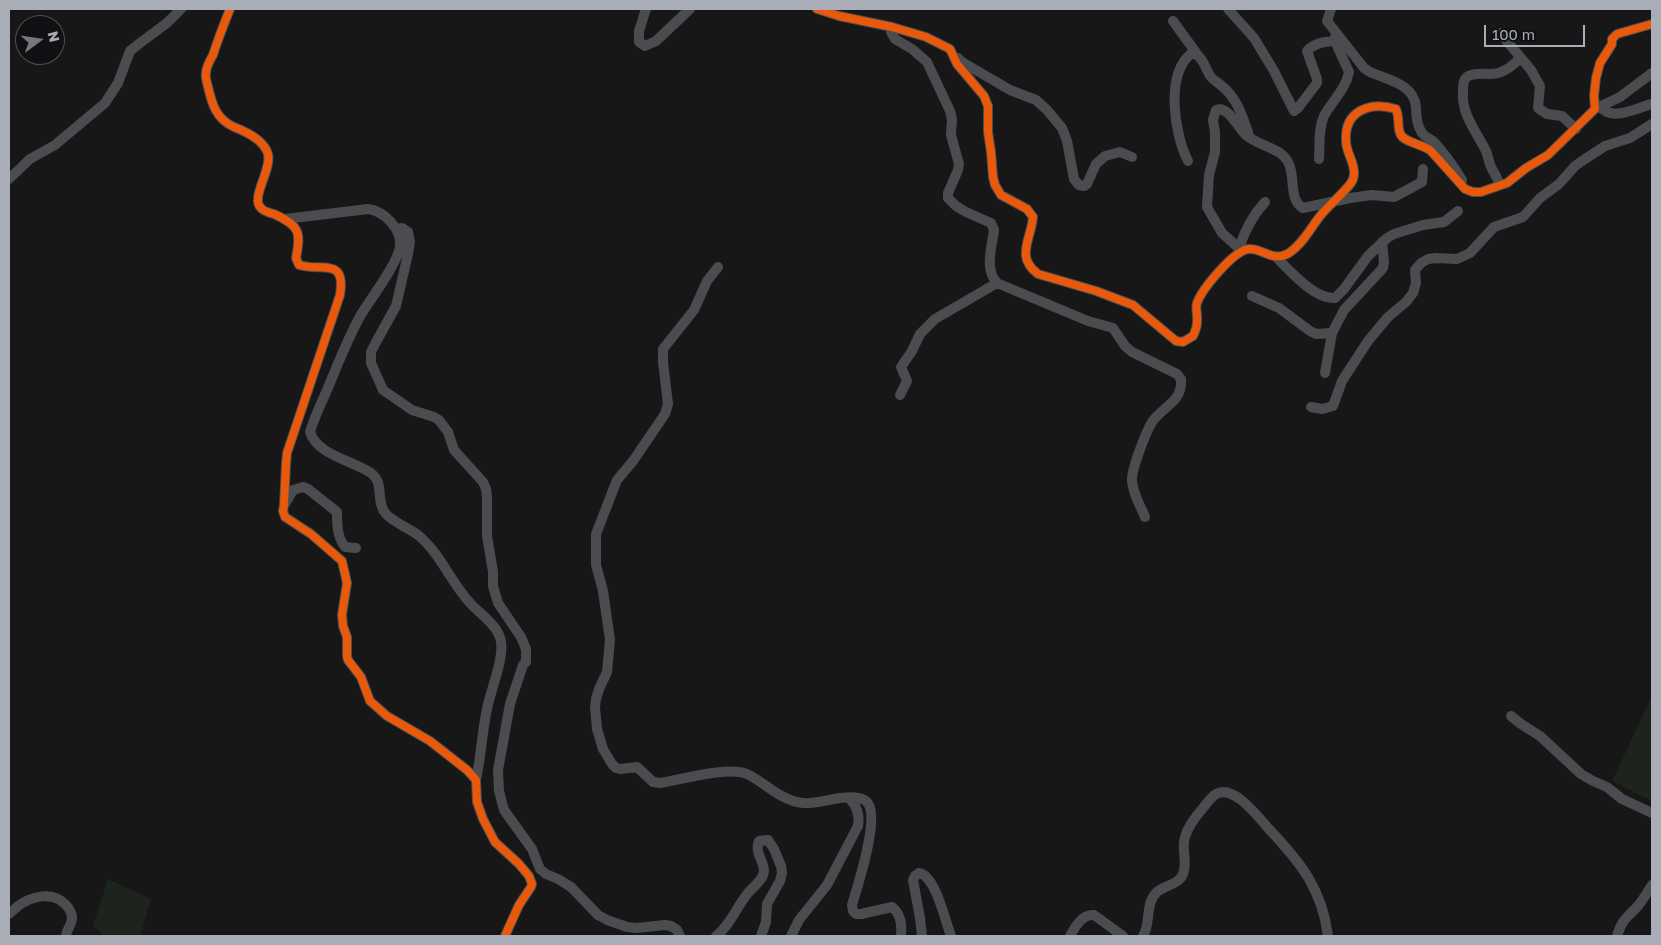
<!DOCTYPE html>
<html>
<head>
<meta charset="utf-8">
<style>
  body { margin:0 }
  #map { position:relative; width:1661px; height:945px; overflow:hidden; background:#171717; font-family:"Golos Text",sans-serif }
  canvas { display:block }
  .frame { position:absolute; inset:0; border:10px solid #a8adb8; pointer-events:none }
  .north { position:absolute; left:15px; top:15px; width:50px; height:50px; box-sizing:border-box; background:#111113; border:1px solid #4d4f55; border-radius:50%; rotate:76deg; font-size:14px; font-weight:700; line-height:20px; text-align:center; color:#a8adb8 }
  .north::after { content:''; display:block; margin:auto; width:18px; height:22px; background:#757880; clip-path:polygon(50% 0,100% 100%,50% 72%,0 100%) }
  .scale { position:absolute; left:1484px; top:25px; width:101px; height:22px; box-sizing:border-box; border:2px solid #a8adb8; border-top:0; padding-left:6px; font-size:15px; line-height:18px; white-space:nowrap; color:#a8adb8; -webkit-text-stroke:4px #111113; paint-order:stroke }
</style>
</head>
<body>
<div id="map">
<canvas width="1661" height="945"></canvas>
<div class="frame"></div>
<div class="north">N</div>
<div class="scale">100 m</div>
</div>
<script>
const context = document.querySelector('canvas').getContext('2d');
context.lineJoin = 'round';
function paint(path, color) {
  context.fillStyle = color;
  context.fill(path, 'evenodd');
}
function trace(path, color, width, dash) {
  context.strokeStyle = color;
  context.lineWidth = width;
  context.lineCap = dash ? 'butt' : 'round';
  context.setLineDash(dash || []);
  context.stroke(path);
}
paint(new Path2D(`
  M1652 696V801L1612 781Z
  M108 879 151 899 140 936H105L93 926Z`), '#1d241e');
trace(new Path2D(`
  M230 9C224 24 218 39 213 55 210 60 206 67 206 73 205 77 207 83 208 87 212 104 216 119 234 127 247 132 264 140 268 154 272 170 250 198 261 208 263 211 270 213 274 214 300 226 301 232 296 258L299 265C323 272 346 257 340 295L287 453 286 464 284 505 283 511 285 517 311 534 342 561 347 583 342 615 343 626 347 637V656L348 660 361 677 370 701 387 716 430 741 467 770 476 780 477 802 483 819 495 842 519 864 529 876 532 884 531 887 519 905 505 936
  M646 9 639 31V42L645 46 656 41 690 9
  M817 9 839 16 892 27 926 37 950 49 957 64 984 96 988 106V132L991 152 993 177 995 185 1001 195 1027 209 1033 217C1031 240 1015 257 1038 274L1096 291 1133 305 1176 341 1183 342 1193 336C1195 332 1197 326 1197 322 1198 315 1195 308 1197 303 1202 289 1234 250 1249 249 1263 248 1272 263 1289 253 1303 244 1311 227 1321 215 1328 206 1337 199 1345 190 1349 186 1354 181 1354 174 1355 162 1346 153 1346 141 1344 111 1370 101 1396 109 1400 119 1397 125 1400 133 1403 143 1421 143 1431 151L1465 189 1473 192H1481L1507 183 1526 168 1548 155 1595 109 1594 96 1596 78 1600 63 1612 44V39L1617 34 1652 24
  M1228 9 1254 38 1274 71 1294 111 1298 108 1317 83V79L1307 51C1313 44 1326 40 1336 42
  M1331 9 1327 21 1364 68 1370 72C1388 80 1414 84 1416 107 1416 115 1417 126 1422 133 1425 137 1431 139 1434 142 1445 154 1454 167 1462 180
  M1173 21 1197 54
  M892 27 891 32 895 39 912 49 927 62 950 111 952 119 951 135 959 164 958 170 948 193V198L956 206 966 212 991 223 994 230C992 247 984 269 997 283L1088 321 1113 328 1125 346 1132 352 1177 374 1181 379C1183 402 1163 406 1152 422 1146 432 1131 470 1132 481 1133 494 1140 505 1145 517
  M1500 33 1531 70 1540 86 1538 108 1547 114 1562 116 1576 129
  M958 58 962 62 1010 90 1036 100 1047 110 1062 128 1067 141 1074 179 1079 185 1084 186 1087 184 1096 164 1105 156 1120 152 1132 157
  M1600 106C1611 123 1638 107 1652 104
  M1595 109 1620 97 1652 73
  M1319 159C1320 145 1318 129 1324 116 1332 101 1346 89 1349 72L1338 48 1335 37
  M1188 161C1174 134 1165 73 1192 53 1203 55 1205 69 1211 77 1215 82 1219 83 1223 87 1237 98 1243 118 1249 135
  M9 179 30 159 55 145 105 103 118 83 130 51 140 43 167 23 181 9
  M1499 186C1499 179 1495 175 1492 169 1489 163 1488 156 1486 151 1476 131 1461 114 1463 91 1463 87 1463 82 1465 79 1472 70 1489 76 1498 73 1506 71 1515 64 1520 58
  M285 219 368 209C384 211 402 229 400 246 398 263 372 297 362 313 348 337 338 364 327 390 321 404 314 418 310 432 317 455 354 461 371 473 385 483 375 502 386 514 395 523 408 528 418 535 441 554 451 583 471 604 481 615 499 626 501 642 504 659 490 692 487 709 482 732 481 757 476 780
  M396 229 402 228 408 232 410 242 408 254 396 306 375 344 371 352V363L383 390 412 410 434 417 439 420 448 432 454 450 483 482 486 489 487 497V536L493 572V586L498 603 521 637 526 649V662L523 665 510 704 498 770 499 791 504 810 532 849 540 869 546 874 558 879 571 887 598 915 607 920 627 927 637 928 665 925 671 926 677 930 680 936
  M1239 248C1245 230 1252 216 1265 202
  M1242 251 1222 233 1207 207 1209 175 1215 152V132L1213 120 1216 110C1228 105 1238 128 1246 135 1258 146 1280 147 1288 162 1296 175 1288 200 1303 208L1350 198 1372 195 1394 197 1422 182 1423 169
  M1275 256C1289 270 1315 300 1335 298L1344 289 1368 256 1387 238 1394 234 1423 225 1444 222 1458 211
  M718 267 707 281 694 310 663 349V362L668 404 665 414 633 461 617 480 596 534V565L603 591 610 640 607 672 599 689 596 699 595 707 597 729 603 749 612 764 616 768 620 769 637 767 653 782 661 783C682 779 730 766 747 774 766 783 782 802 804 803 819 805 860 788 869 805 878 823 858 885 852 905L853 911 856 914H861L892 907C901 914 902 926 901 936
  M1252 296 1279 308 1310 331 1316 334 1332 333
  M1325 373 1332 333 1344 310 1383 268 1384 262 1382 242
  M900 395 907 381 901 367 912 351 920 334 935 319 997 283
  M1311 407 1322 409 1333 406 1342 381 1368 341 1388 317 1406 302 1413 293 1416 283 1415 270 1421 263 1428 259 1436 258 1457 259 1470 253 1494 227 1523 217 1540 198 1559 184 1575 166 1582 161 1605 146 1630 138 1652 124
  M285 504 293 490 303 487 308 489 337 512C337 524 337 537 345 547L356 548
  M1511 716 1521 724 1540 736 1581 774 1593 781 1607 787 1622 799 1652 813
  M9 914C12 911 15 909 18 906 32 896 52 891 65 904 69 908 72 913 72 918 72 925 66 930 66 936
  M716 936C730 926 737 906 748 893 753 887 764 879 764 871 764 861 754 852 759 841L768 840 774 849 781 866 782 873 780 881 767 904 766 922 761 936
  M791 936 799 920 827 885 858 826C860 815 857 806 849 798
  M922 936 920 918 913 880 915 876 919 873C936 876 945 921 951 936
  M1070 936C1075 927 1082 914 1094 915L1123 936
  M1143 936C1151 924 1145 904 1156 893 1163 885 1178 886 1183 874 1188 862 1181 849 1185 837 1188 826 1196 816 1203 808 1207 803 1211 797 1216 794 1234 784 1258 817 1269 829 1301 863 1322 889 1328 936
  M1617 936C1622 919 1627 918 1638 906 1643 900 1648 891 1652 885`), '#4b4c50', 10);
trace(new Path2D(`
  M230 9C224 24 218 39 213 55 210 60 206 67 206 73 205 77 207 83 208 87 212 104 216 119 234 127 247 132 264 140 268 154 272 170 250 198 261 208 263 211 270 213 274 214 300 226 301 232 296 258L299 265C323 272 346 257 340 295L287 453 286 464 284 505 283 511 285 517 311 534 342 561 347 583 342 615 343 626 347 637V656L348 660 361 677 370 701 387 716 430 741 467 770 476 780 477 802 483 819 495 842 519 864 529 876 532 884 531 887 519 905 505 936
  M817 9 839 16 892 27 926 37 950 49 957 64 984 96 988 106V132L991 152 993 177 995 185 1001 195 1027 209 1033 217C1031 240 1015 257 1038 274L1096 291 1133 305 1176 341 1183 342 1193 336C1195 332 1197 326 1197 322 1198 315 1195 308 1197 303 1202 289 1234 250 1249 249 1263 248 1272 263 1289 253 1303 244 1311 227 1321 215 1328 206 1337 199 1345 190 1349 186 1354 181 1354 174 1355 162 1346 153 1346 141 1344 111 1370 101 1396 109 1400 119 1397 125 1400 133 1403 143 1421 143 1431 151L1465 189 1473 192H1481L1507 183 1526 168 1548 155 1595 109 1594 96 1596 78 1600 63 1612 44V39L1617 34 1652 24`), '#e8590c', 8);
</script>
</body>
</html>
